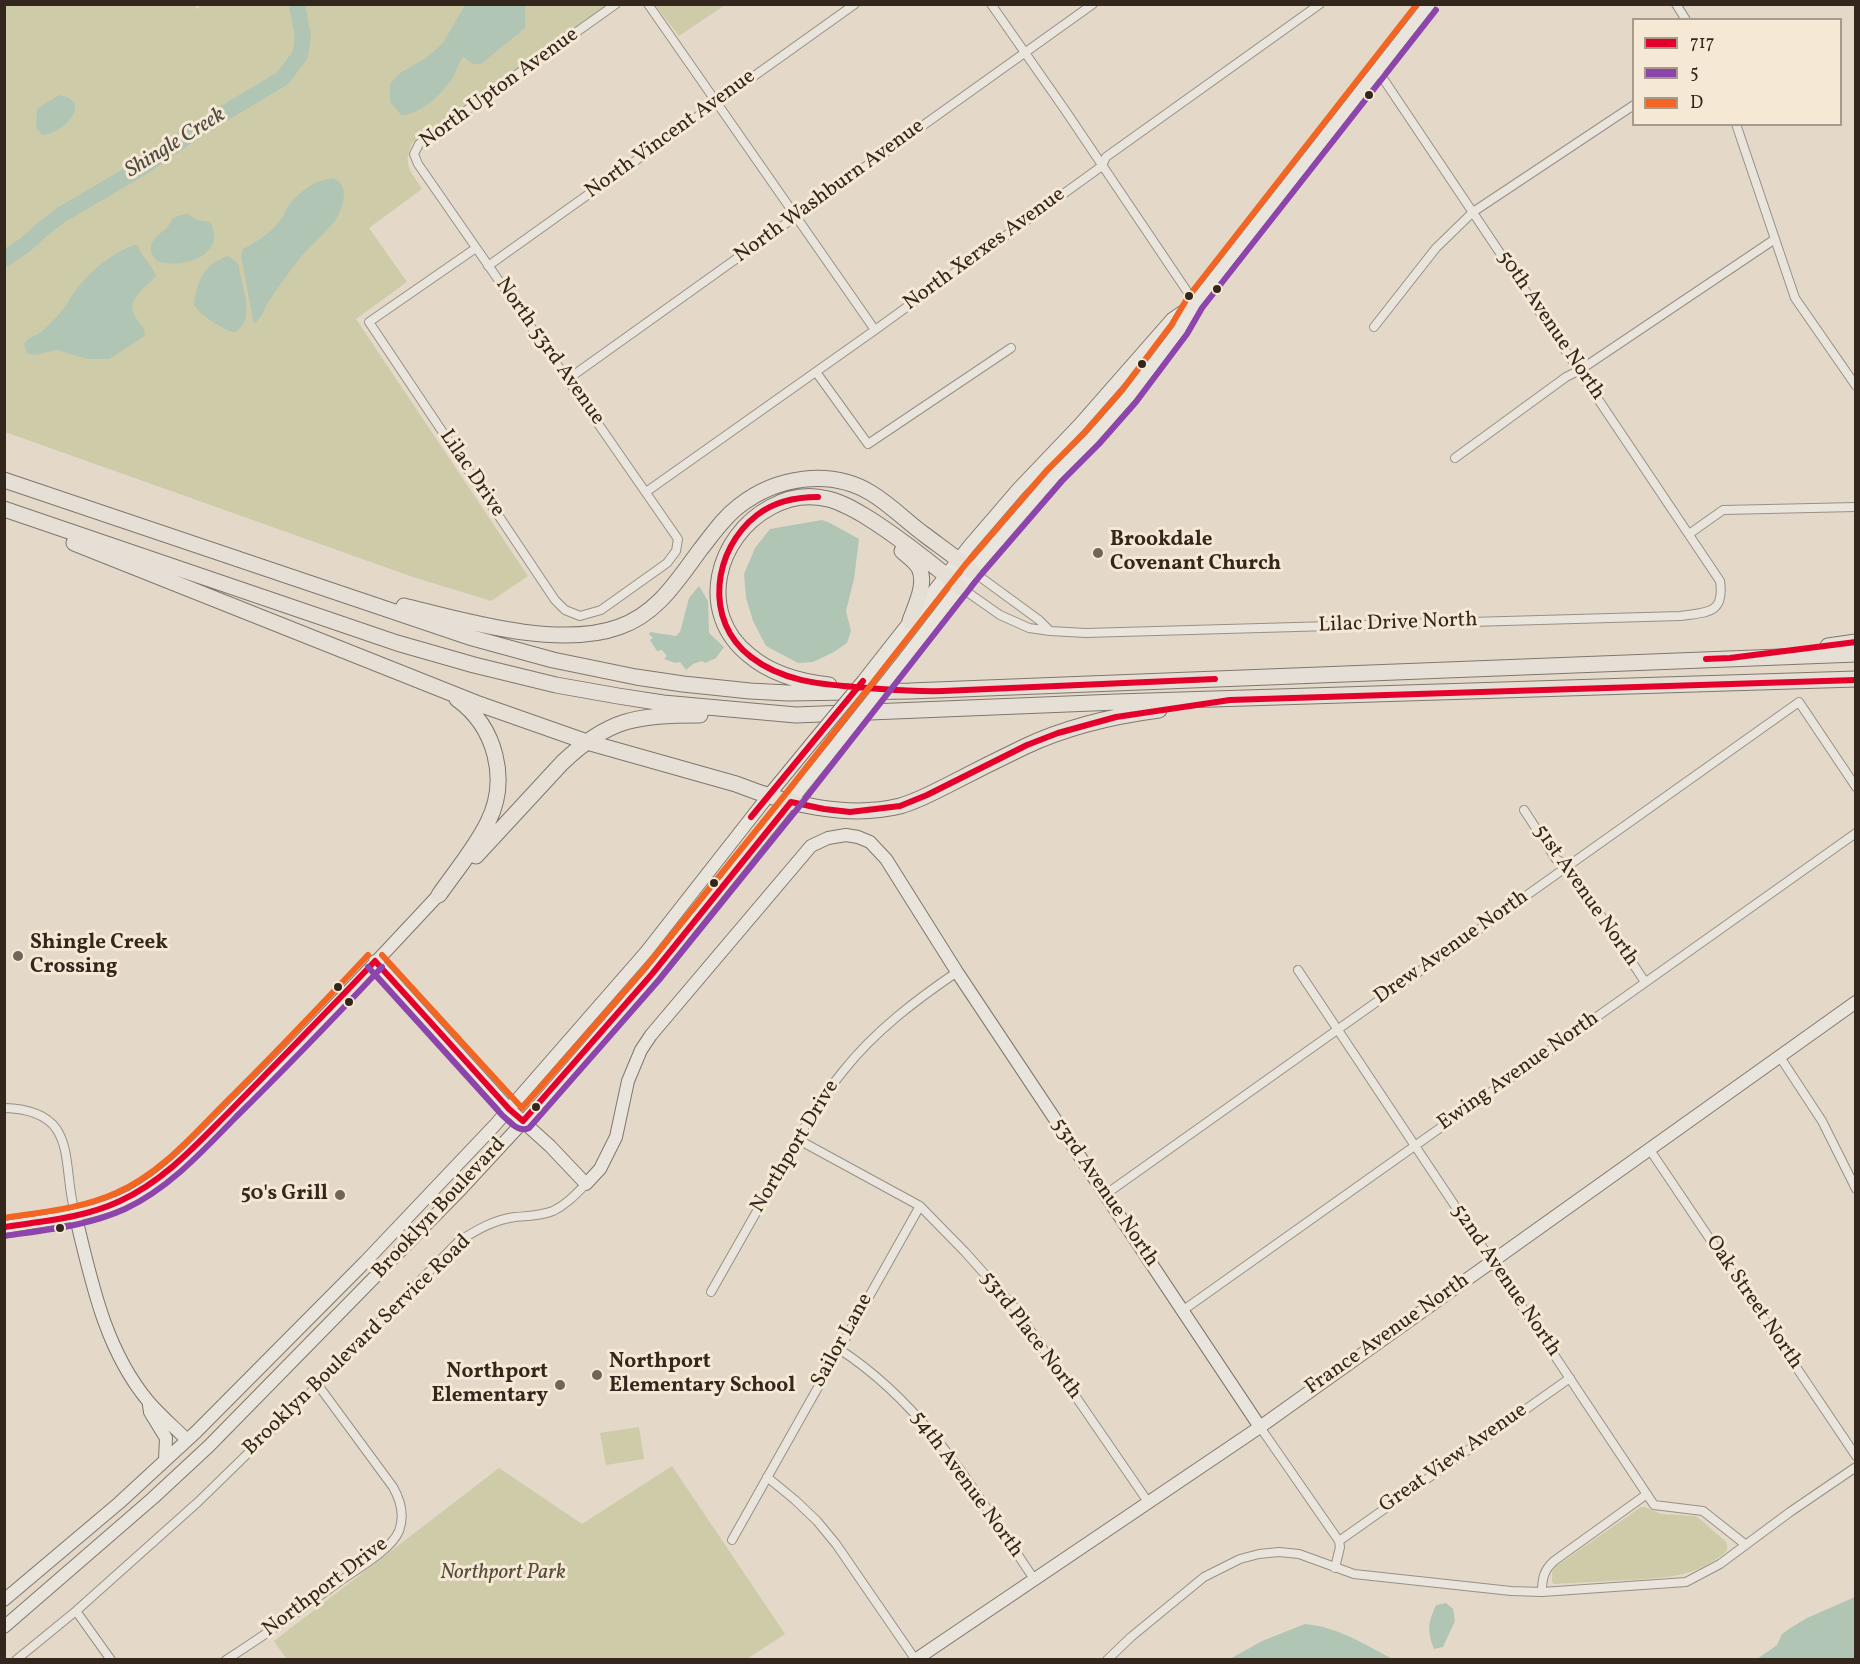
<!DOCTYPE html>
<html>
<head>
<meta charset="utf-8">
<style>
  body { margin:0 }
  #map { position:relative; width:1860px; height:1664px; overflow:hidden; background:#e4d9c9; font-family:Vollkorn,serif }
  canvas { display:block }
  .frame { position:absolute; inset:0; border:6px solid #33261d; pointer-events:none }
  .legend { position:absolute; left:1632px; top:18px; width:210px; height:108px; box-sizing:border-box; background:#f5e8d4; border:2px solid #a79a8b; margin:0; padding:8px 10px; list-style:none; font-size:18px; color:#33261d }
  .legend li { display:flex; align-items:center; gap:12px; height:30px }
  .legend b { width:30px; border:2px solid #a79a8b }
</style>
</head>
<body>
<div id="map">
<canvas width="1860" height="1664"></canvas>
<div class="frame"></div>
<ul class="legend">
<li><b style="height:8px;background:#e4002b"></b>717</li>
<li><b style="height:8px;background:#8e44ad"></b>5</li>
<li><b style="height:8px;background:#f26522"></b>D</li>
</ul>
</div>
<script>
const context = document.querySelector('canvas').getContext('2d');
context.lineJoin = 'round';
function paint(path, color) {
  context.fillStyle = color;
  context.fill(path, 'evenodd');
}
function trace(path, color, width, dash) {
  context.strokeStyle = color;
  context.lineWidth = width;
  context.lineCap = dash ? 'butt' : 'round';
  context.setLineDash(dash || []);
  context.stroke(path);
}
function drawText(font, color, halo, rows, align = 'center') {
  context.font = font + ' Vollkorn,serif';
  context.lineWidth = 6;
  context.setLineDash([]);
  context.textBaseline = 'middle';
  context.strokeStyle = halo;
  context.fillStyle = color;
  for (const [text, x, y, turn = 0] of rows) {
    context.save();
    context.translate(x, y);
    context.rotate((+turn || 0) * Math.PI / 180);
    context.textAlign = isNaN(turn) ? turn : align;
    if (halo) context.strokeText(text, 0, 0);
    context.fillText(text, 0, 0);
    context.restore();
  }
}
paint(new Path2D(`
  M194 4 197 9 203 4 606 5 412 143C402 165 411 171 422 189L369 228 407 282 356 319 528 576 491 601 413 577 5 432 4 5Z
  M655 5H725L679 36Z
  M639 1427 644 1459 606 1465 600 1433Z
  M672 1466 785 1634 747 1659 287 1660 274 1641 499 1468 582 1524Z
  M1641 1507H1645L1661 1514 1695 1516 1700 1519 1726 1542C1730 1551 1724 1554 1716 1559 1689 1578 1660 1578 1628 1580 1603 1581 1579 1583 1554 1584L1552 1582V1572L1555 1567Z`), '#cecba9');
paint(new Path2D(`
  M465 5H525V28L481 64H473L463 57C458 64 456 72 452 79 439 97 424 111 402 116L390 102V84L400 73 426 58 443 43Z
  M59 95C95 101 62 135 42 135L36 128 37 109Z
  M333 178C348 185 345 200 339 214 333 226 315 241 305 252 293 267 280 284 269 301 264 308 262 318 254 324L241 256 243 249C257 242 275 230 283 216 285 214 285 210 287 208 298 192 313 181 333 178Z
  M187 214 197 220 210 222C229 255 181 270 157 261 138 240 168 234 172 219L180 215Z
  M134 245 138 246C142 258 152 264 156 276 148 286 126 299 134 314 137 322 145 326 145 335L142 338 109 359H87L57 350 35 355 27 353 24 345C28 337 31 338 38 334 45 329 53 321 59 314 66 307 69 299 75 291 91 270 109 255 134 245Z
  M228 256 234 260 239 265C240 285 258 320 235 332 224 331 198 314 194 304 197 281 204 264 228 256Z
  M822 520 830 523 859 539 854 579 846 611 851 631 847 643 834 652 813 662 798 663 766 646 753 621 746 598 744 574 755 548 770 529Z
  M699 586 708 601 709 633 724 647 716 658 705 663 702 661 693 664 686 670 680 662 675 663 664 659 667 656 662 650 657 651 650 640 653 638 649 634 650 632 676 636 680 632 689 598Z
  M1855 1597V1659H1757L1777 1645 1782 1634 1792 1627 1807 1618Z
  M1446 1603 1453 1609 1455 1621 1443 1647 1434 1649C1427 1630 1428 1623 1436 1605Z
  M1305 1624C1339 1627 1363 1644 1393 1659H1230L1262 1641Z`), '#b1c5b5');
trace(new Path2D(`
  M4 259 25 245 43 229 61 215 146 165 198 129 283 78 300 55 303 37 297 4`), '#b1c5b5', 16);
const street = new Path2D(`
  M648 4 875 330
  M991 4 1065 110 1195 303
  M1676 4 1686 20
  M1736 124 1795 298 1856 386
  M476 248 369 322 555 600 565 610 580 616 601 610 667 563 676 551 678 539 418 164 414 154 419 144 616 4
  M488 266 855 4
  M1374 327 1436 248 1473 212 1634 105
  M816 372 868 444 1011 348
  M568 379 1093 4
  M1455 458 1566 377 1580 370 1775 239
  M646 492 875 330 1102 166 1106 157 1320 4
  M1689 534 1723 510 1856 507
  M960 587 1000 615 1029 628 1050 631 1039 620 972 571
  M1050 631 1086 633 1680 616C1706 612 1725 615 1720 581L1378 71
  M1524 810 1556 859 1568 866 1645 982
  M1298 970 1654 1505 1703 1511 1746 1545
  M1780 1057 1822 1121 1856 1189
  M4 1108C80 1110 61 1162 75 1214
  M797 1139 920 1206 965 1252 1015 1308 1148 1502
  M1650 1150 1856 1456
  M1106 1194 1799 702 1856 787
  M711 1292C732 1255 753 1218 774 1181 795 1143 816 1104 844 1070 876 1030 916 1000 957 972
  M1182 1311 1856 833
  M839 1349C926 1405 977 1495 1034 1579
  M1260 1427 1339 1541 1340 1547 1335 1568
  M767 1477 795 1500 817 1521 836 1544 915 1659
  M732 1540 920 1206
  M1339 1541 1570 1378
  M1542 1592C1542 1578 1544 1570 1554 1561L1647 1494
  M76 1611 111 1660
  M16 1660 76 1611 198 1502 318 1385 459 1241C477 1230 493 1220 515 1217 529 1216 540 1216 553 1211 566 1205 576 1194 586 1184
  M226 1660C265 1635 303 1608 340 1581 357 1569 391 1550 399 1531 405 1515 401 1501 393 1487L318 1385
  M1107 1660 1131 1637 1204 1577 1240 1559 1259 1554 1279 1552 1299 1554 1354 1574 1511 1591 1542 1592 1686 1582 1720 1564 1790 1512 1856 1467`);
const secondary = new Path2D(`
  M905 658 972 571 1055 475 1092 438 1129 396 1180 329 1195 303 1429 4
  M863 681 969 546 1018 489 1079 425 1172 319 1191 306
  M375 961 509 1109 550 1146 586 1184 600 1169 616 1137 628 1081 641 1050 651 1035 811 846 828 838 846 835 858 837 870 842 886 859 957 972 1260 1427
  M75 1214C91 1279 104 1348 148 1401 160 1415 174 1427 187 1440
  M4 1227C47 1220 93 1216 132 1196 173 1174 205 1137 238 1104 309 1034 377 961 445 888
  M149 1405 150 1412 166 1438 165 1460
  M4 1600 119 1503 196 1432 365 1262 495 1125 646 952 769 795 815 739
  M4 1627 153 1498 209 1446 462 1188 536 1108 652 974 840 740
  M915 1660 1260 1427 1856 1002`);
const highway = new Path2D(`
  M4 480 469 637 553 660 636 677 683 684 750 691 788 693 910 691 1856 654
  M4 509 397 643 474 665 556 685 618 696 663 703 796 715 1117 702 1856 679
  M74 543 476 703 587 742 736 784C786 804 848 819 900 806 918 801 934 792 950 784 975 771 999 759 1024 747 1066 727 1113 716 1159 710
  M902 551C908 556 916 562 919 568 927 584 915 606 910 621
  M404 606C465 621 558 649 619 627 657 614 677 581 700 550 712 535 723 518 739 506 776 477 830 468 871 493 891 505 907 522 925 535 941 547 957 558 972 571
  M1828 646 1856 642
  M829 685C801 682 771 674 749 655 696 613 716 536 771 507 789 497 808 494 828 499 841 502 853 509 865 516 899 537 930 562 960 587
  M476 856 562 763C609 718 637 715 700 715
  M439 895C455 872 476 847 488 822 509 780 496 727 457 699`);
trace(street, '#989085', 10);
trace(secondary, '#7f776e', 14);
trace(highway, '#7f776e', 17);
trace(street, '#e9e4dc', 8);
trace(secondary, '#e9e4dc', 12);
trace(highway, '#e6dfd6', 15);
const secondaryBridge = new Path2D(`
  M815 739 863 681
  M840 740 905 658`);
trace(secondaryBridge, '#7f776e', 14, []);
trace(secondaryBridge, '#e9e4dc', 12);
trace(new Path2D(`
  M818 497C796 497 775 501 757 515 713 549 703 621 751 657 782 681 819 684 855 687 885 689 913 692 943 691L1215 679
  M1706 659 1730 658 1856 642
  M751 817 863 681
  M375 961 509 1109 523 1121 652 974 791 802 824 809 850 812 900 806 927 795 1027 745 1058 733 1116 717 1230 700 1856 680
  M4 1227C43 1221 84 1218 120 1201 164 1181 196 1145 229 1112 278 1062 327 1012 375 961`), '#e4002b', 6);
trace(new Path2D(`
  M368 967 502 1115C510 1122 518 1133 529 1128L659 980 798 808 979 577 1062 481 1099 444 1136 402 1187 334 1202 308 1436 10
  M5 1236C45 1230 88 1226 125 1209 169 1188 202 1152 236 1117 286 1068 334 1018 382 967`), '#8e44ad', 6);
trace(new Path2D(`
  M382 955 522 1108 645 968 784 796 965 565 1048 469 1085 432 1122 390 1172 324 1188 297 1417 4
  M4 1218C42 1212 81 1209 116 1193 160 1174 192 1136 225 1103 274 1055 321 1005 368 955`), '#f26522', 6);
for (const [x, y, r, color] of [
  [1369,95,5,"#33261d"],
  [1217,289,5,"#33261d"],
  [1189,296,5,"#33261d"],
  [1142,364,5,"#33261d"],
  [1098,553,6,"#716559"],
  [714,883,5,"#33261d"],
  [18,956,6,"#716559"],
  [338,987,5,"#33261d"],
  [349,1002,5,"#33261d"],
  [536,1107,5,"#33261d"],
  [340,1195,6,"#716559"],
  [60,1228,5,"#33261d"],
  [597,1375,6,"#716559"],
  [560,1385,6,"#716559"]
]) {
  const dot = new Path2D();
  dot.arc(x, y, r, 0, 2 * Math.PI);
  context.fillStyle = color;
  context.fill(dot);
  trace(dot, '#f5e8d4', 2);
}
drawText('21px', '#33261d', '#f5e8d4', [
  ["North Upton Avenue",500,89,-36],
  ["North Vincent Avenue",671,135,-36],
  ["North Washburn Avenue",830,192,-36],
  ["North Xerxes Avenue",985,250,-36],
  ["50th Avenue North",1550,326,56],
  ["North 53rd Avenue",549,352,55],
  ["Lilac Drive",471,474,56],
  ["Lilac Drive North",1398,624,-2],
  ["51st Avenue North",1585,896,55],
  ["Drew Avenue North",1452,948,-35],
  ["Ewing Avenue North",1519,1072,-35],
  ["Northport Drive",796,1147,-59],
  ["53rd Avenue North",1104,1193,56],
  ["Brooklyn Boulevard",440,1209,-47],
  ["52nd Avenue North",1505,1281,56],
  ["Oak Street North",1753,1303,56],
  ["France Avenue North",1388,1335,-35],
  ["53rd Place North",1030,1336,53],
  ["Sailor Lane",843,1341,-61],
  ["Brooklyn Boulevard Service Road",358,1346,-44],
  ["Great View Avenue",1454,1459,-35],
  ["54th Avenue North",966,1485,54],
  ["Northport Drive",326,1588,-37]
]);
drawText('bold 21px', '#33261d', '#f5e8d4', [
  ["Brookdale",1110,541],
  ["Covenant Church",1110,565],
  ["Shingle Creek",30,944],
  ["Crossing",30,968],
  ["50's Grill",328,1195,"right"],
  ["Northport",609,1363],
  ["Elementary School",609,1387],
  ["Northport",548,1373,"right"],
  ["Elementary",548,1397,"right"]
], 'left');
drawText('italic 21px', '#554c3a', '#f5e8d4', [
  ["Northport Park",503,1574]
]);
drawText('italic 22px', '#4d4c41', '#f5e8d4', [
  ["Shingle Creek",176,144,-32]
]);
</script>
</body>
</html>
